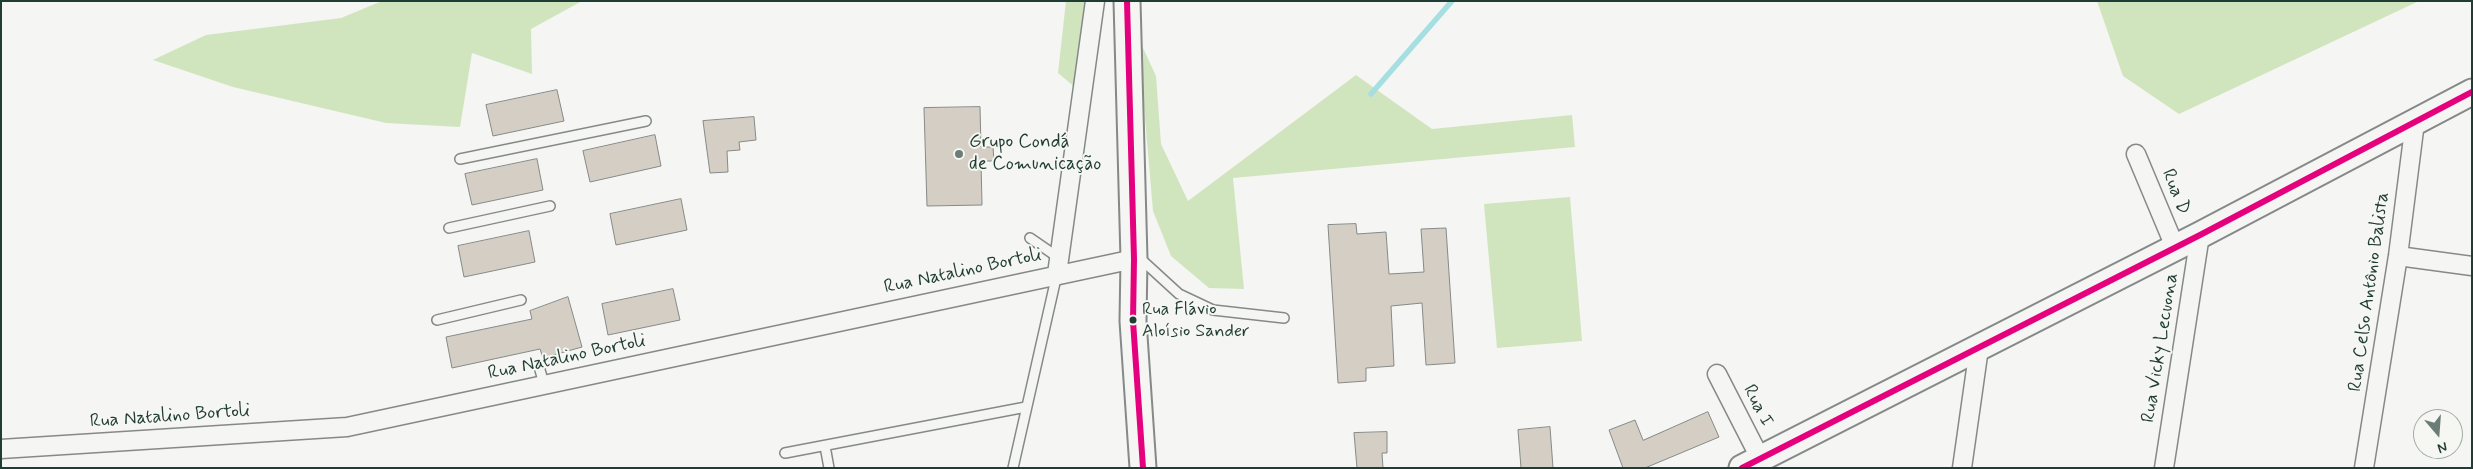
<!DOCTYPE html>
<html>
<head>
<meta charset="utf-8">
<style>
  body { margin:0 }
  #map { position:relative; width:2473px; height:469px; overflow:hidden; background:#f5f5f3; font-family:Mynerve,sans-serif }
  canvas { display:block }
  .frame { position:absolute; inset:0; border:2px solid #1f3d34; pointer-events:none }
  .north { position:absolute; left:2413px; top:409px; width:50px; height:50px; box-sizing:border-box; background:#f6f6f2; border:1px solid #a0aca6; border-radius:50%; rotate:162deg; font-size:14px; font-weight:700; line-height:20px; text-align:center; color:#1f3d34 }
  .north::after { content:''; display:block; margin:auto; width:18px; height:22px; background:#6a7d77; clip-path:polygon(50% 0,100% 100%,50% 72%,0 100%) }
</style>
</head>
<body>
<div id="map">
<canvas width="2473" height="469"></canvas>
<div class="frame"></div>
<div class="north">N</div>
</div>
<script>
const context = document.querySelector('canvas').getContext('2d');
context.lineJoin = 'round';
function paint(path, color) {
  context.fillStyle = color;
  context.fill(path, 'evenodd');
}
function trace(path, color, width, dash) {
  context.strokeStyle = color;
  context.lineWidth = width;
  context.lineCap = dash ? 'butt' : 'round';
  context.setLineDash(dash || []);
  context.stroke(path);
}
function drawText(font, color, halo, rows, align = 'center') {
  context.font = font + ' Mynerve,sans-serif';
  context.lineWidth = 4;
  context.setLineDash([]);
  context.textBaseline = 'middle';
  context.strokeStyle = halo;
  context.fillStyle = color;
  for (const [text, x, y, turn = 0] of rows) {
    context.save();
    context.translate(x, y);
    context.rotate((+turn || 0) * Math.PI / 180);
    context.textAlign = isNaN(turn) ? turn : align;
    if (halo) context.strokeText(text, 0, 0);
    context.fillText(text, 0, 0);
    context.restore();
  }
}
paint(new Path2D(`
  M382 1H582L531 29 532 74 472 53 460 127 386 123 233 87 153 60 206 35 341 18Z
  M1066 1H1095L1083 94 1058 73Z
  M2097 1H2419L2179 114 2123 76Z
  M1138 37 1156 76 1161 144 1188 201 1356 75 1432 129 1572 115 1575 147 1233 178 1244 289 1209 288 1171 256 1153 211Z
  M1570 197 1582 341 1497 348 1484 204Z`), '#d0e5be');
trace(new Path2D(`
  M1371 94 1452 1`), '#a5dfe2', 5.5);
const building = new Path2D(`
  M557 90 564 121 493 136 486 105Z
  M980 107 981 147H993L994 161H981L982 205 927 206 924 108Z
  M754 117 756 140 739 142 740 150 727 151 728 172 710 173 703 121Z
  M655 135 661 166 590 182 583 151Z
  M537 159 543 190 472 205 465 174Z
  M681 199 687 230 616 245 610 214Z
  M1356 224 1357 234 1386 232 1389 274 1424 272 1421 229 1446 228 1455 363 1426 365 1422 303 1391 306 1394 366 1366 368V381L1338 383 1328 225Z
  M529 231 535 262 464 277 458 246Z
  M673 289 680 320 608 335 602 304Z
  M568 297 582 347 543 358 540 349 452 368 446 337 532 319 530 311Z
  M1708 412 1719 437 1645 468H1623L1609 430 1635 420 1643 440Z
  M1550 427 1553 468H1521L1518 430Z
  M1387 432V453H1382L1383 468H1357L1354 433Z`);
paint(building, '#d4cec4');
trace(building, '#858a88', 1);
const lane = new Path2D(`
  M460 159 646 121
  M449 228 550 206
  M1030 238 1059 258
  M1137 260 1144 262 1179 294 1213 310 1284 318
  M437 320 521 300
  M540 370 544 384
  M825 446 829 468
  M785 453 1026 407
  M1013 468 1057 274`);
const street = new Path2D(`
  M2136 154 2175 247
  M2398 256 2472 266
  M1057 274 1095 1
  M1717 374 1760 458 1758 468
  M1 449 347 427 1134 259
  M1962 468 1979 348
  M2164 468 2200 235
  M2364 468 2398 256 2415 122`);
const secondary = new Path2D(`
  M1127 1 1134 259 1133 321 1143 468
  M1742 468 2200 235 2472 92`);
trace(lane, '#858a88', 12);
trace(street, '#858a88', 21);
trace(secondary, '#858a88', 29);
trace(lane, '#f5f5f3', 9);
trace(street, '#f5f5f3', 18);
trace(secondary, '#f5f5f3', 25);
trace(new Path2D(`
  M1127 1 1134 259 1133 321 1143 468
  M1742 468 2200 235 2472 92`), '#e5007d', 6);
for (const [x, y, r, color] of [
  [959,154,5,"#6a7d77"],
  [1133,320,4.5,"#1f3d34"]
]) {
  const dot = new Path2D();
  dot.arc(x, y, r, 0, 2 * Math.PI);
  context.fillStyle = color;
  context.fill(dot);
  trace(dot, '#f6f6f2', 2);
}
drawText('18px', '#1f3d34', '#f6f6f2', [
  ["Rua Flávio",1142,310],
  ["Aloísio Sander",1142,332]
], 'left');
drawText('19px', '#1f3d34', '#f6f6f2', [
  ["Grupo Condá",969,143],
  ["de Comunicação",969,165]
], 'left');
drawText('19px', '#1f3d34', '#f6f6f2', [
  ["Rua D",2175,192,68],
  ["Rua Natalino Bortoli",963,272,-12],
  ["Rua Celso Antônio Balista",2370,292,-82],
  ["Rua Vicky Lecuona",2161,348,-81],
  ["Rua Natalino Bortoli",567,358,-12],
  ["Rua I",1757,406,63],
  ["Rua Natalino Bortoli",170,417,-4]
]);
</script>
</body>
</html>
